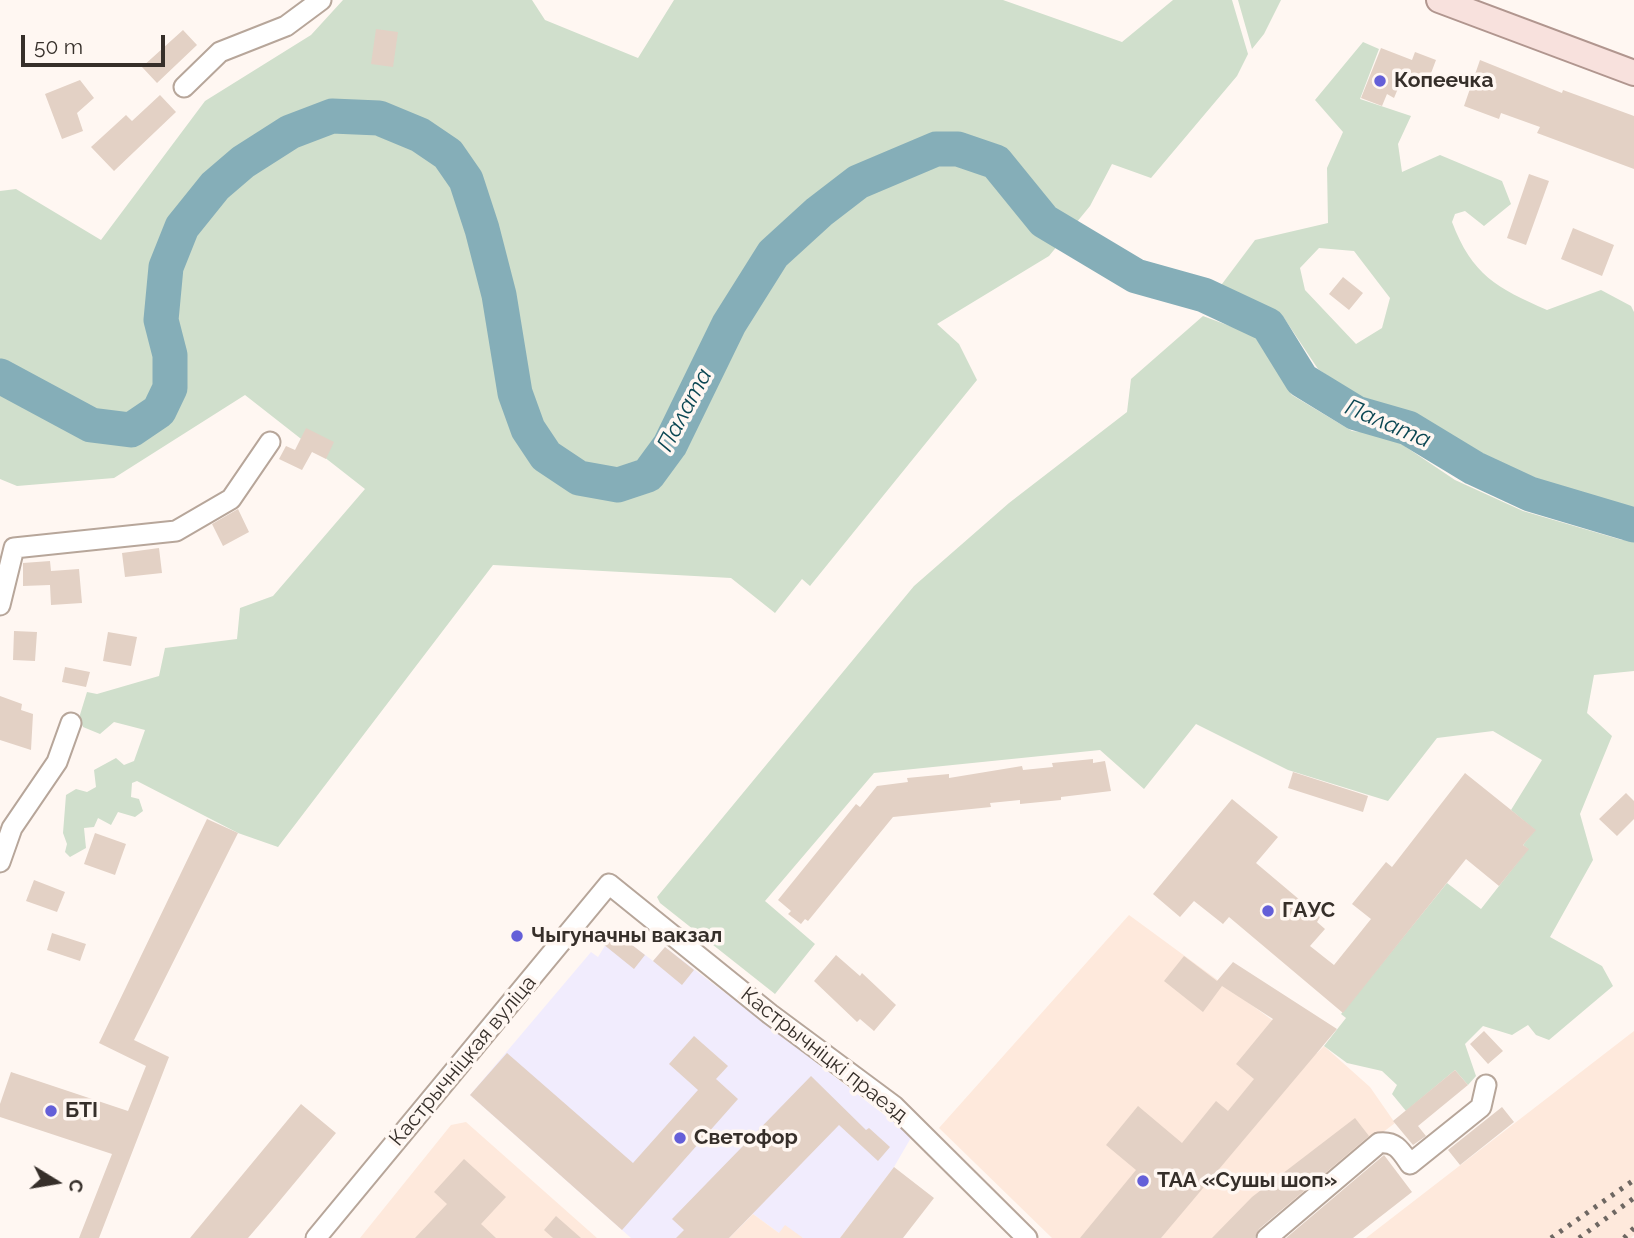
<!DOCTYPE html>
<html>
<head>
<meta charset="utf-8">
<style>
  body { margin:0 }
  #map { position:relative; width:1634px; height:1238px; overflow:hidden; background:#fff7f2; font-family:Raleway,sans-serif }
  canvas { display:block }
  .north { position:absolute; left:21px; top:1147px; width:70px; height:70px; -webkit-text-stroke:5px #fff7f2; paint-order:stroke; rotate:101deg; font-size:19px; font-weight:700; line-height:28px; text-align:center; color:#362f2a }
  .north::after { content:''; display:block; margin:auto; width:24px; height:32px; background:#362f2a; clip-path:polygon(50% 0,100% 100%,50% 72%,0 100%) }
  .scale { position:absolute; left:21px; top:35px; width:144px; height:32px; box-sizing:border-box; border:4px solid #362f2a; border-top:0; padding-left:9px; font-size:21px; line-height:24px; white-space:nowrap; color:#362f2a; -webkit-text-stroke:5px #fff7f2; paint-order:stroke }
</style>
</head>
<body>
<div id="map">
<canvas width="1634" height="1238"></canvas>
<div class="north">С</div>
<div class="scale">50 m</div>
</div>
<script>
const context = document.querySelector('canvas').getContext('2d');
context.lineJoin = 'round';
function paint(path, color) {
  context.fillStyle = color;
  context.fill(path, 'evenodd');
}
function trace(path, color, width, dash) {
  context.strokeStyle = color;
  context.lineWidth = width;
  context.lineCap = dash ? 'butt' : 'round';
  context.setLineDash(dash || []);
  context.stroke(path);
}
function drawText(font, color, halo, rows, align = 'center') {
  context.font = font + ' Raleway,sans-serif';
  context.lineWidth = 7;
  context.setLineDash([]);
  context.textBaseline = 'middle';
  context.strokeStyle = halo;
  context.fillStyle = color;
  for (const [text, x, y, turn = 0] of rows) {
    context.save();
    context.translate(x, y);
    context.rotate((+turn || 0) * Math.PI / 180);
    context.textAlign = isNaN(turn) ? turn : align;
    if (halo) context.strokeText(text, 0, 0);
    context.fillText(text, 0, 0);
    context.restore();
  }
}
paint(new Path2D(`
  M614 931 653 961 665 947 912 1136 894 1167 840 1238H803L779 1233 753 1214 729 1238H631L470 1095 591 952 598 957Z`), '#f1ecfd');
paint(new Path2D(`
  M1129 915 1317 1053 1324 1046 1370 1087 1395 1123 1271 1218 1250 1238H1052L939 1128Z
  M1634 1031V1235L1631 1238H1366Z
  M466 1122 597 1238H360L451 1125Z
  M753 1214 779 1233 785 1225 803 1238H729Z`), '#fee9dc');
paint(new Path2D(`
  M343 0H532L545 20 638 58 674 0H1003L1122 42 1173 0H1232L1248 54 1237 76 1151 178 1112 164 1090 206 1049 256 937 324 959 344 977 380 810 586 802 579 775 613 731 578 493 565 278 847 238 833 137 781 132 783 131 797 139 799 143 811 135 817 118 812 111 825 98 818 94 827 84 828 86 848 70 857 65 852 67 844 63 833 66 795 76 789 87 792 96 787 94 770 116 758 124 765 134 761 145 730 114 722 100 734 83 727 79 718 87 692 97 694 159 676 165 648 237 639 240 608 273 596 365 489 245 395 114 478 17 486 0 479V191L16 189 101 240 205 101 311 35Z
  M1238 0H1281L1264 34 1252 49Z
  M1363 42 1379 49 1360 99 1411 116 1398 144 1402 172 1440 155 1502 181 1511 204 1484 226 1465 211 1455 214 1452 222C1472 275 1497 288 1547 310L1601 290 1631 306 1634 312V510L1536 479 1479 454 1415 414 1363 400 1318 369 1282 315 1219 288 1255 240 1328 223 1327 168 1343 132 1315 100ZM1319 248 1354 251 1390 298 1382 328 1356 344 1305 290 1300 268Z
  M1203 316 1254 335 1292 395 1352 431 1388 435 1455 480 1523 511 1622 540H1634V671L1594 675 1587 713 1612 736 1580 814 1593 860 1550 937 1602 966 1613 986 1549 1040 1536 1035 1528 1025 1512 1035 1483 1026 1465 1044 1476 1076 1468 1085 1455 1070 1406 1111 1392 1094 1397 1085 1382 1071 1347 1063 1324 1046 1346 1018 1341 1014 1447 883 1481 909 1528 849 1523 845 1535 830 1511 810 1542 760 1493 731 1437 738 1388 801 1288 770 1196 724 1144 789 1100 750 874 773 765 901 815 944 775 994 660 903 657 897 914 586 1009 503 1127 412 1131 379Z`), '#d0dfcc');
trace(new Path2D(`
  M0 376 91 425 131 430 159 411 170 388V355L161 320 166 267 182 227 215 186 243 162 290 132 332 116 379 118 420 135 448 154 466 180 482 229 499 295 515 393 528 429 546 456 579 478 618 485 648 475 670 445 729 324 773 254 819 212 858 182 936 149H958L996 162 1044 221 1136 276 1204 295 1268 325 1302 380 1356 413 1408 428 1474 468 1530 494 1634 525`), '#85aeb8', 35);
paint(new Path2D(`
  M376 29 398 32 393 67 371 64Z
  M183 30 197 45 157 83 142 67Z
  M1381 48 1412 60 1415 52 1436 60 1425 89 1402 79 1394 98 1387 94 1382 106 1361 98Z
  M1480 60 1562 93 1563 90 1634 116V169L1537 133 1540 127 1501 113 1499 119 1464 106Z
  M80 80 94 98 77 113 83 131 62 139 45 94Z
  M160 95 176 112 114 171 91 147 126 115 132 121Z
  M1529 174 1549 181 1526 245 1507 238Z
  M1573 228 1614 245 1602 276 1561 259Z
  M1343 277 1363 293 1349 310 1329 294Z
  M306 428 334 442 326 459 312 452 302 470 279 459 286 446 295 450Z
  M238 509 249 532 223 546 212 524Z
  M159 548 162 573 125 577 122 553Z
  M50 561 51 571 79 569 82 603 51 605 50 585 23 586V563Z
  M14 631 37 632 35 661 13 660Z
  M108 632 137 637 131 666 103 661Z
  M65 667 90 672 86 687 62 682Z
  M0 696 22 704 21 710 33 714 31 750 0 740Z
  M1093 759V763L1105 761 1111 791 1061 797V800L1020 804V800L990 803 991 807 893 817 808 921 805 919 801 924 788 914 791 911 778 900 856 804 860 807 877 786 908 782 907 778 949 774V778L1022 766 1023 770 1053 767 1052 763Z
  M1293 772 1368 796 1363 812 1288 788Z
  M1465 773 1536 830 1523 845 1529 849 1499 886 1466 859 1343 1013 1229 917 1223 924 1194 901 1180 917 1153 894 1232 799 1278 837 1256 863 1320 917 1317 922 1325 929 1310 946 1334 965 1371 919 1352 904 1386 862 1392 867Z
  M1626 793 1634 801V819L1617 836 1599 819Z
  M207 819 238 833 134 1040 169 1057 99 1238H79L112 1154 0 1117V1104L11 1072 128 1111 146 1066 99 1043Z
  M95 833 126 844 115 875 84 864Z
  M34 880 65 892 57 912 26 901Z
  M614 931 645 955 634 969 603 944Z
  M52 933 86 944 80 961 47 950Z
  M665 947 694 970 682 985 653 961Z
  M836 955 860 976 862 973 896 1005 874 1031 860 1019 857 1022 814 981Z
  M1184 956 1217 981 1233 962 1337 1029 1161 1238H1080L1136 1170 1106 1145 1138 1106 1182 1143 1216 1101 1228 1111 1254 1079 1236 1064 1273 1019 1222 986 1203 1012 1164 981Z
  M1484 1031 1503 1051 1488 1064 1470 1044Z
  M694 1036 728 1066 716 1079 738 1099 622 1230 470 1095 507 1053 633 1163 698 1090 669 1064Z
  M1455 1070 1468 1085 1418 1126 1426 1136 1413 1145 1393 1121Z
  M811 1076 866 1130 869 1128 890 1147 878 1161 839 1125 729 1238H676L684 1230 672 1219Z
  M301 1104 336 1133 272 1210 248 1238H190Z
  M1502 1107 1514 1122 1460 1165 1448 1150Z
  M1355 1118 1369 1136 1259 1229 1255 1238H1212L1252 1197Z
  M1384 1155 1412 1192 1353 1238H1286Z
  M464 1159 506 1197 481 1224 496 1238H415L447 1204 434 1192Z
  M894 1167 934 1198 903 1238H840Z
  M556 1216 581 1238H553L544 1230Z`), '#e3d1c5');
const minor = new Path2D(`
  M184 87 220 52 286 26 321 0
  M0 605 14 548 176 531 231 499 270 442
  M0 862 12 828 57 762 71 723
  M316 1238 609 884 770 1014 894 1106 1027 1238
  M1267 1238 1379 1143C1396 1141 1401 1151 1410 1164L1481 1107 1486 1085`);
const major = new Path2D(`
  M1439 0 1634 73`);
trace(minor, '#b7a69a', 23);
trace(major, '#b1968f', 28);
trace(minor, '#fff', 19);
trace(major, '#f8e1dd', 24);
trace(new Path2D(`
  M1551 1238 1634 1180
  M1579 1238 1634 1198
  M1624 1238 1634 1228`), '#6e6762', 5, [3.5, 7]);
for (const [x, y, r, color] of [
  [1380,81,7,"#645fd8"],
  [1268,911,7,"#645fd8"],
  [517,936,7,"#645fd8"],
  [51,1111,7,"#645fd8"],
  [680,1138,7,"#645fd8"],
  [1143,1181,7,"#645fd8"]
]) {
  const dot = new Path2D();
  dot.arc(x, y, r, 0, 2 * Math.PI);
  context.fillStyle = color;
  context.fill(dot);
  trace(dot, '#fff7f2', 2.5);
}
drawText('bold 21px', '#362f2a', '#fff7f2', [
  ["Копеечка",1394,81],
  ["ГАУС",1282,911],
  ["Чыгуначны вакзал",531,936],
  ["БТІ",65,1111],
  ["Светофор",694,1138],
  ["ТАА «Сушы шоп»",1157,1181]
], 'left');
drawText('21px', '#362f2a', '#fff7f2', [
  ["Кастрычніцкі праезд",824,1055,38],
  ["Кастрычніцкая вуліца",463,1061,-50]
]);
drawText('italic 23px', '#0b4753', '#fff7f2', [
  ["Палата",685,410,-62],
  ["Палата",1388,424,23]
]);
</script>
</body>
</html>
